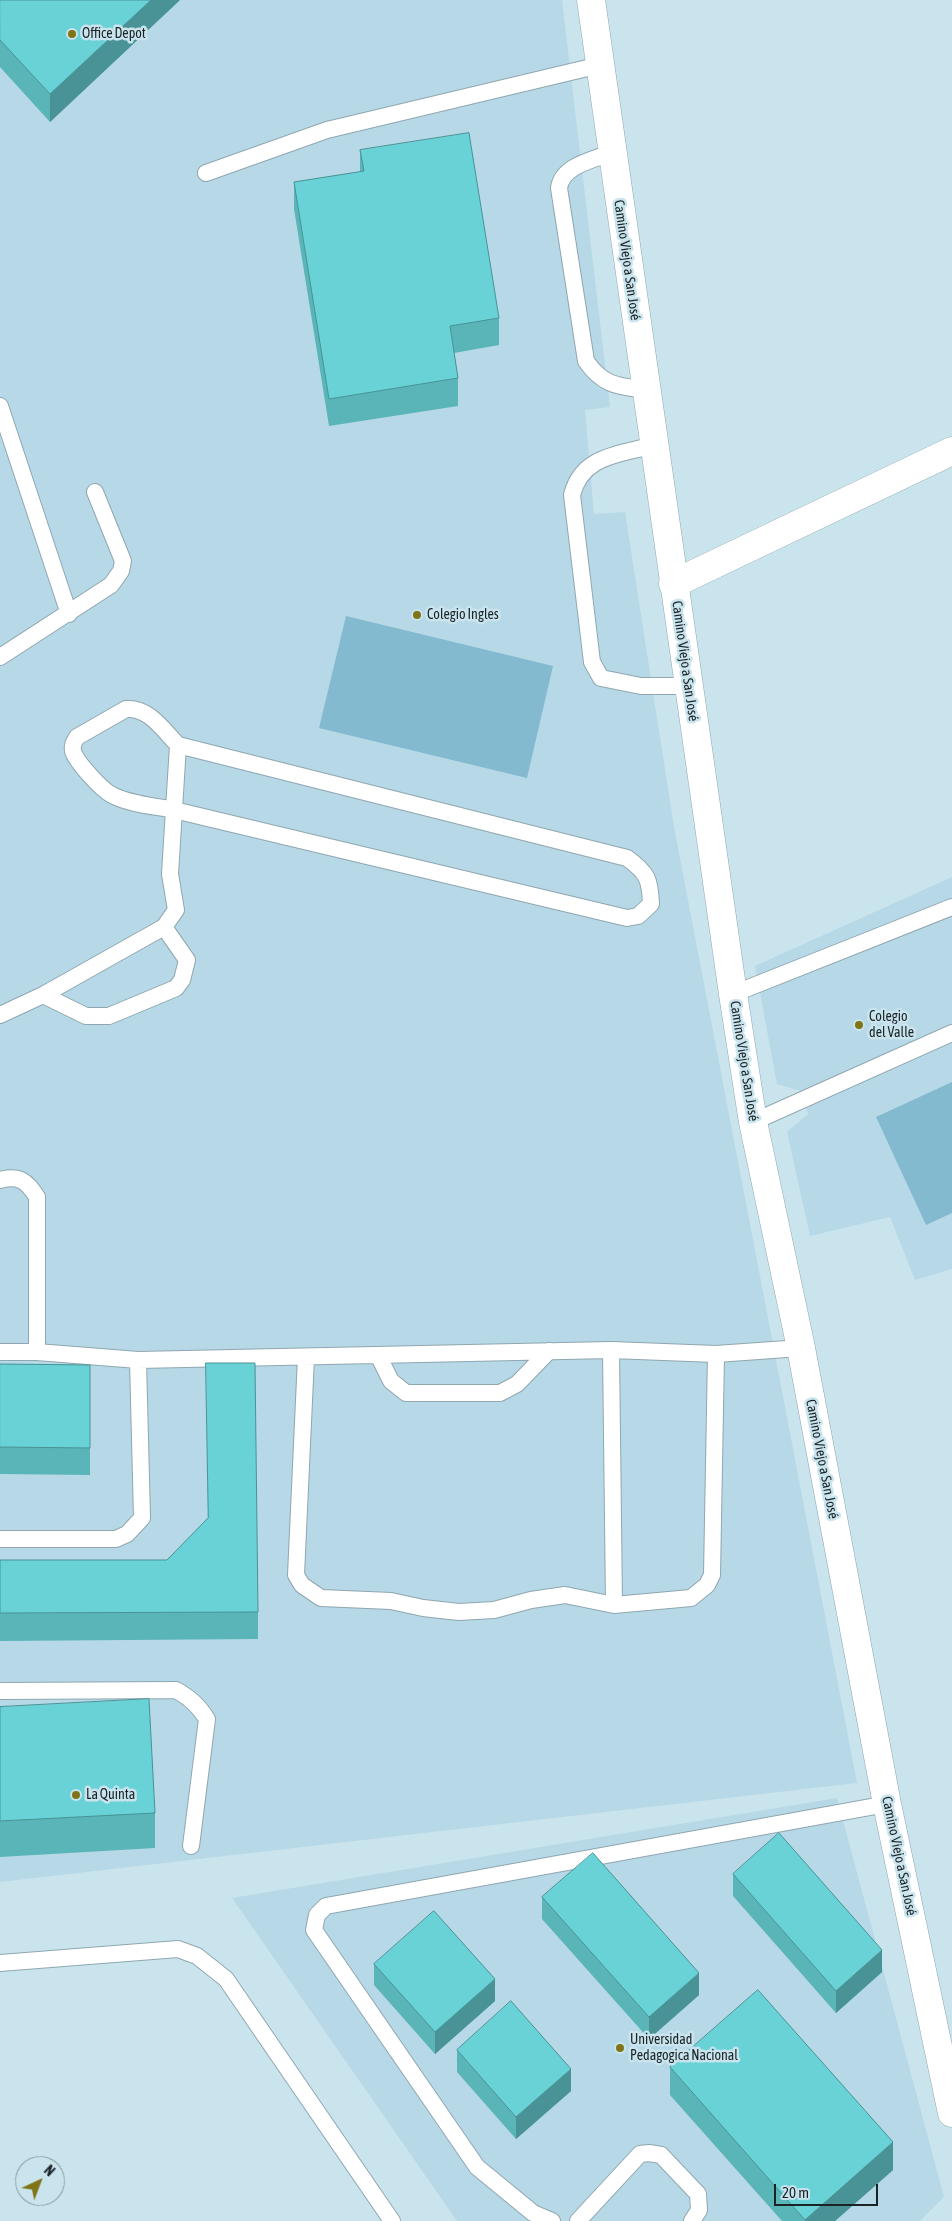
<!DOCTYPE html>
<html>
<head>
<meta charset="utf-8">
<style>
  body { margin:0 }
  #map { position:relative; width:952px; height:2221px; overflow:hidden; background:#cae4ee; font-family:"Asap Condensed",sans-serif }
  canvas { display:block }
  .north { position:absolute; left:15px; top:2156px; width:50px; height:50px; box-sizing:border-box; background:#cae4ee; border:1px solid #84979e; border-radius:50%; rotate:43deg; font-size:14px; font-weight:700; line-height:20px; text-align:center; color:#1a2427 }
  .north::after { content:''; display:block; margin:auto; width:18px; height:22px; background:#807416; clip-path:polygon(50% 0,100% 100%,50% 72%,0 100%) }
  .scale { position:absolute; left:774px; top:2184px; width:104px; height:22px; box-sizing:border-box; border:2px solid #1a2427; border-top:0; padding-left:6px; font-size:15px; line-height:18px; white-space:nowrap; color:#1a2427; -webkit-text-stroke:4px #cae4ee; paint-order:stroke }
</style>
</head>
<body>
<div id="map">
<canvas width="952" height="2221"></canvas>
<div class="north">N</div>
<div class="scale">20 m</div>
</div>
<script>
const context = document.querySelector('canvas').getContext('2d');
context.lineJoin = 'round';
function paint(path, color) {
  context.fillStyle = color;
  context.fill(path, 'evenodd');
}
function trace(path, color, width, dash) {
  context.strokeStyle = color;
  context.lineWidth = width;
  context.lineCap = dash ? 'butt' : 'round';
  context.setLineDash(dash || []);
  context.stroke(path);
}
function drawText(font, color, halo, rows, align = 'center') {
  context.font = font + ' "Asap Condensed",sans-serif';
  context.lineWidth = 5;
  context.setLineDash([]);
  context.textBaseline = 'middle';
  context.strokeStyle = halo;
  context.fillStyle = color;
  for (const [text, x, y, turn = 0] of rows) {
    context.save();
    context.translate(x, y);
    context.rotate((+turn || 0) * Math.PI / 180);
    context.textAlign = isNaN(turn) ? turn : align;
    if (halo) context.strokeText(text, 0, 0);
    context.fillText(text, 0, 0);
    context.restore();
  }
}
paint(new Path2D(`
  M0 0H562L610 407 585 410 594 514 625 512 674 827 857 1783 0 1882Z
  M952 877V1269L915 1280 890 1217 810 1236 787 1132 808 1114 801 1091 777 1084 755 966Z
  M837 1798 944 2197 920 2221H457L232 1898Z`), '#b7d8e6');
paint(new Path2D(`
  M346 616 553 666 527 778 319 728Z
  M952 1082V1213L926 1225 876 1117Z`), '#83bacf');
const service = new Path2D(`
  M613 152C594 160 562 165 559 188L586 361C603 386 618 386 646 390
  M206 173 327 130 600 65
  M0 406 69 614
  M654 445C619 455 582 455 572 495L592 662 601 678 641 686H688
  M0 657 111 585 121 571 123 561 95 492
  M733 994 952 907
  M43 995 86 1016H109L176 988 182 980 187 960 164 927
  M0 1015 43 995 164 927 176 910 170 874 178 745 627 858C648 873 650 880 651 904L638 916 627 918 174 810C154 806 129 804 112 795 102 790 76 762 73 751 72 745 74 742 77 737L126 709C149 707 163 730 178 745
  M753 1122 952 1033
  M0 1180C19 1175 27 1181 37 1197V1352
  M611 1350 614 1605
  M0 1352H37L138 1360 611 1350 716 1354 801 1348
  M378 1355 391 1381 406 1393H500L517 1384 549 1351
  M306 1357 296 1575 302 1585 321 1598 391 1601 423 1608 459 1612 494 1610 531 1600 565 1595 614 1605 691 1598 707 1585 712 1575 716 1354
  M0 1539H116L127 1534 142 1518 138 1360
  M0 1691 176 1690C190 1698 198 1705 207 1719L191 1846
  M0 1963 178 1949 197 1956 226 1979 392 2221
  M552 2221 533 2213 477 2167 314 1930 317 1915 326 1906 887 1804
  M578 2221 640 2154 649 2153 661 2155 698 2194 699 2210 692 2221`);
const minor = new Path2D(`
  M673 584 952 451`);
const tertiary = new Path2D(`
  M591 0 733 994 753 1122 801 1348 887 1804 952 2113`);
trace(service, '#8fa7b1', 18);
trace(minor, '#8fa7b1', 29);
trace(tertiary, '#8fa7b1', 29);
trace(service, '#fff', 16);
trace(minor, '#fff', 28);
trace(tertiary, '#fff', 28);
paint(new Path2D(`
  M0 0H180L50 122 0 67Z
  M360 150 499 318V345L454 353 458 378V406L329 426 294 209V182L360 172Z
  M0 1364 90 1365V1475L0 1474Z
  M0 1560H167L258 1612V1639L0 1641Z
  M0 1707 155 1813V1848L0 1857Z
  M733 1874 882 1972 836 2013 733 1896Z
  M542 1897 699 1995 649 2039 542 1919Z
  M374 1964 495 2001 435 2054 374 1985Z
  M457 2050 571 2091 516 2139 457 2072Z
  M670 2067 893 2170 835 2221H782L670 2095Z`), '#59b5b8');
paint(new Path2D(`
  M151 0H180L50 122V94Z
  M882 1950V1972L836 2013V1991Z
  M699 1973V1995L649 2039V2017Z
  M495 1979V2001L435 2054V2032Z
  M571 2069V2091L516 2139V2117Z
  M893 2142V2170L835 2221H805V2220Z`), '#499396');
const building = new Path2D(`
  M0 0H151L50 94 0 40Z
  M469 133 499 318 450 326 458 378 329 399 294 182 364 171 360 150Z
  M206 1363H255L258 1612 0 1613V1560H167L208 1518Z
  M0 1364 90 1365V1448L0 1447Z
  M149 1699 155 1813 0 1821V1707Z
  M779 1833 882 1950 836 1991 733 1874Z
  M593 1853 699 1973 649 2017 542 1897Z
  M434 1911 495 1979 435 2032 374 1964Z
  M758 1990 893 2142 805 2220 670 2067Z
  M511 2001 571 2069 516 2117 457 2050Z`);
paint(building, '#68d2d6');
trace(building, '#499396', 1);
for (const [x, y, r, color] of [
  [72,34,5,"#807416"],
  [417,615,5,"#807416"],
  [859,1025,5,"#807416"],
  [76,1795,5,"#807416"],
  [620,2048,5,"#807416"]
]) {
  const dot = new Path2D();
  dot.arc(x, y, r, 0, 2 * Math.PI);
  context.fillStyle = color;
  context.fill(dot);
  trace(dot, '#cae4ee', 2);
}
drawText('14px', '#1a2427', '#cae4ee', [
  ["Office Depot",82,34],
  ["Colegio Ingles",427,615],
  ["Colegio",869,1017],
  ["del Valle",869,1033],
  ["La Quinta",86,1795],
  ["Universidad",630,2040],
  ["Pedagogica Nacional",630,2056]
], 'left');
drawText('14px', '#1a2427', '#cae4ee', [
  ["Camino Viejo a San José",627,260,82],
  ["Camino Viejo a San José",685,661,82],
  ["Camino Viejo a San José",744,1061,81],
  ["Camino Viejo a San José",822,1459,79],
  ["Camino Viejo a San José",899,1856,78]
]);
</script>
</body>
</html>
